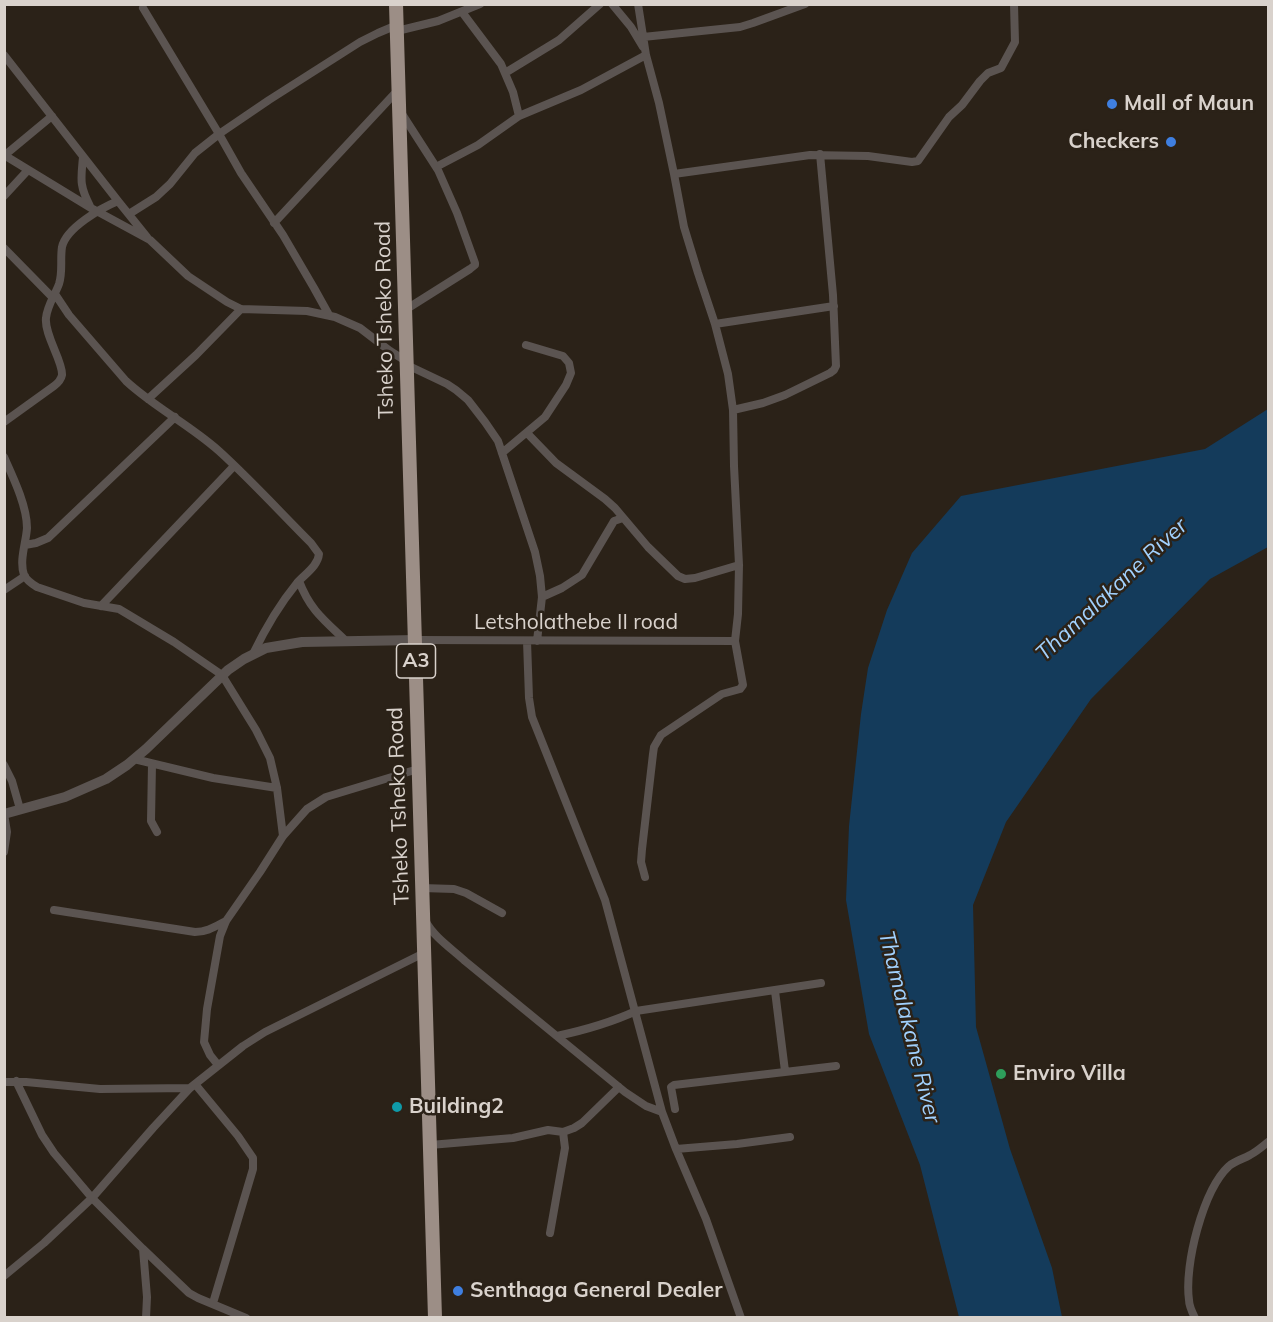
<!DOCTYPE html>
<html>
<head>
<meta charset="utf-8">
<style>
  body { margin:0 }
  #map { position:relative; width:1273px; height:1322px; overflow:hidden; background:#2b2218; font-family:Mulish,sans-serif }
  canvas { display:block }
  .frame { position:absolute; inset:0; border:6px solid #d9d2cc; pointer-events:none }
</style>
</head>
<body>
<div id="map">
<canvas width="1273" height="1322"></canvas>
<div class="frame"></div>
</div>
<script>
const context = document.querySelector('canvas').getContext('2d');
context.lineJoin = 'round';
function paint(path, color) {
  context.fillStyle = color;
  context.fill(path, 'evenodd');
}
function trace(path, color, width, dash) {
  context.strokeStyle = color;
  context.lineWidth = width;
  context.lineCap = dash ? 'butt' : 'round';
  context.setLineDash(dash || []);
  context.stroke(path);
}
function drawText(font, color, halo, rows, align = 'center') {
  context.font = font + ' Mulish,sans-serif';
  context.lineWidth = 5;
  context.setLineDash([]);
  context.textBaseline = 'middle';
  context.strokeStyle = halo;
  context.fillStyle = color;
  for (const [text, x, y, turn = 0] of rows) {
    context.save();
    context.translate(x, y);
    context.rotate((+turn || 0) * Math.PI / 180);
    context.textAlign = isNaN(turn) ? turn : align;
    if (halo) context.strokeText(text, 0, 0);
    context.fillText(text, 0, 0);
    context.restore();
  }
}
paint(new Path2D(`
  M1268 409V547L1210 579 1091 699 1006 822 973 905 976 1027 1010 1149 1052 1268 1062 1317H959L920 1165 869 1034 846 900 849 826 861 714 868 668 887 610 912 553 961 496 1205 449Z`), '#143b5b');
trace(new Path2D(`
  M612 4 631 27 643 47
  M638 4 646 55 659 103 674 174 684 227 698 273 715 324 728 374 733 410 734 466 739 565 738 614 735 641 743 685 740 689 722 694 661 735 654 747 653 754 642 849 641 862 645 877
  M143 8 219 134 241 173 283 235 314 288 329 315
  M397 31 438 21 480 4
  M643 37 740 27 753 23 805 4
  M4 55 118 201 147 237
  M505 73 559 40 600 4
  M402 114 438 170 457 213 475 263V265L470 269 405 310
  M519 116 581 90 646 55
  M4 155 91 208 150 240 188 276 227 302 241 309 307 311 335 317 360 328 390 351 406 361
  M5 155 52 116
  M83 157C81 179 79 185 90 206
  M436 167 478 145 519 116 513 92 501 64 462 12
  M674 174 810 155 868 156 912 162 918 161 949 117 962 105 980 81 988 73 1001 68 1015 42 1014 4
  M4 196 28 170
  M129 214 156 197 170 184 195 153 219 134 269 100 360 42 378 33 397 25
  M274 223 398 90
  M4 248 53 298
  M55 294 69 315 126 381C154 407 190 425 219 451 251 480 280 512 311 543L319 554C318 566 305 574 297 583 279 605 265 629 253 654
  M715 324 834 306
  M407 365 447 384 456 390 468 400 485 422 498 441 535 552 540 576 542 597 537 641
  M148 399 196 355 241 309
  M733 410 763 403 785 395 830 373 834 370 836 366 833 295 820 154
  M4 422 54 386C58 383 61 380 62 375 63 361 44 335 46 318 47 306 55 295 59 284 63 272 60 259 62 247 66 228 101 208 118 201
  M527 433 556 463 605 499 615 508 648 547 678 576 685 579 695 578 739 565
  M502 453 545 417 566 385 571 373 569 363 563 356 526 345
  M4 457C13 477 27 506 27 528 26 543 19 560 24 575 27 581 32 584 37 587L84 603 119 609 174 642 222 675 256 730 270 758 277 788 283 836
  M25 545 36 543 48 538 175 417
  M299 581C310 610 324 620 346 641
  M4 590 25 576
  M542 597 562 588 582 575 614 521 623 518
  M101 606 234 466
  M416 640 735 641
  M527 641 529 698 532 717 605 900 662 1112 676 1149 706 1219 741 1318
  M134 759 213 778 277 788
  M152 764 151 821 157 832
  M4 765 12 781 20 809
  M4 814 7 832 4 852
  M422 888 454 889 466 893 502 913
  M54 910 195 932C207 932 216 926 226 921
  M426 922C434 937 452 949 465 961L625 1092 646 1106 662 1112
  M775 991 785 1071
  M557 1036C585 1030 610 1023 636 1011L821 983
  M218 1065 210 1055 204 1042 207 1009 220 936 226 921 260 872 283 836 307 809 326 797 418 769
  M16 1081 42 1135 54 1153 92 1198 143 1249 189 1293 198 1298 246 1318
  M4 1082H26L100 1089 190 1088
  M195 1084 238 1136 253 1158V1169L213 1303
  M675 1109 671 1087 674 1085 836 1066
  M430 1145 513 1138 548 1130 563 1132 574 1128 582 1123 619 1087
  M676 1149 737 1144 790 1137
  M550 1233 565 1148 563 1132
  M143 1249 147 1297 146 1318
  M4 1276 44 1243 92 1198 153 1128 190 1088 243 1046 265 1032 424 953
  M1195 1318C1192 1312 1189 1306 1189 1300 1184 1265 1203 1190 1229 1166 1235 1161 1243 1159 1250 1155 1256 1152 1262 1147 1268 1142`), '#5b5451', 8);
trace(new Path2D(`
  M4 814 65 797 106 779 127 765 146 749 228 670 244 659 266 648 302 642 416 640`), '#5b5451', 10);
trace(new Path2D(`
  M396 4 435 1318`), '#9c8e86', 14);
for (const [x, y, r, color] of [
  [1112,104,6,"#3f7fe0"],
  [1171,142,6,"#3f7fe0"],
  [1001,1074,6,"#2e9e5b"],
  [397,1107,6,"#0f9aa8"],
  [458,1291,6,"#3f7fe0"]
]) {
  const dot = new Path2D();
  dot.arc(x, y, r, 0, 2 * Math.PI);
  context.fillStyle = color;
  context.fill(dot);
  trace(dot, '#2b2218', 2);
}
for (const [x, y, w] of [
  [416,661,39]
]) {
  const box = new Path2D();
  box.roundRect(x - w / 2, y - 17, w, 34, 4.5);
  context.fillStyle = '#2b2218';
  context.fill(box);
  trace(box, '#d9d2cc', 1.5);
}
drawText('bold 20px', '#d9d2cc', null, [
  ["A3",416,661]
]);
drawText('bold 21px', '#d9d2cc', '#2b2218', [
  ["Mall of Maun",1124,104],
  ["Checkers",1159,142,"right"],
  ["Enviro Villa",1013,1074],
  ["Building2",409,1107],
  ["Senthaga General Dealer",470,1291]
], 'left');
drawText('21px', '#d9d2cc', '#2b2218', [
  ["Tsheko Tsheko Road",385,320,-91],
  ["Letsholathebe II road",576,623],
  ["Tsheko Tsheko Road",399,806,-92]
]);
drawText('italic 22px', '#a1d1fe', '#2b2218', [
  ["Thamalakane River",1112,590,-43],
  ["Thamalakane River",909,1027,76]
]);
</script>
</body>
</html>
